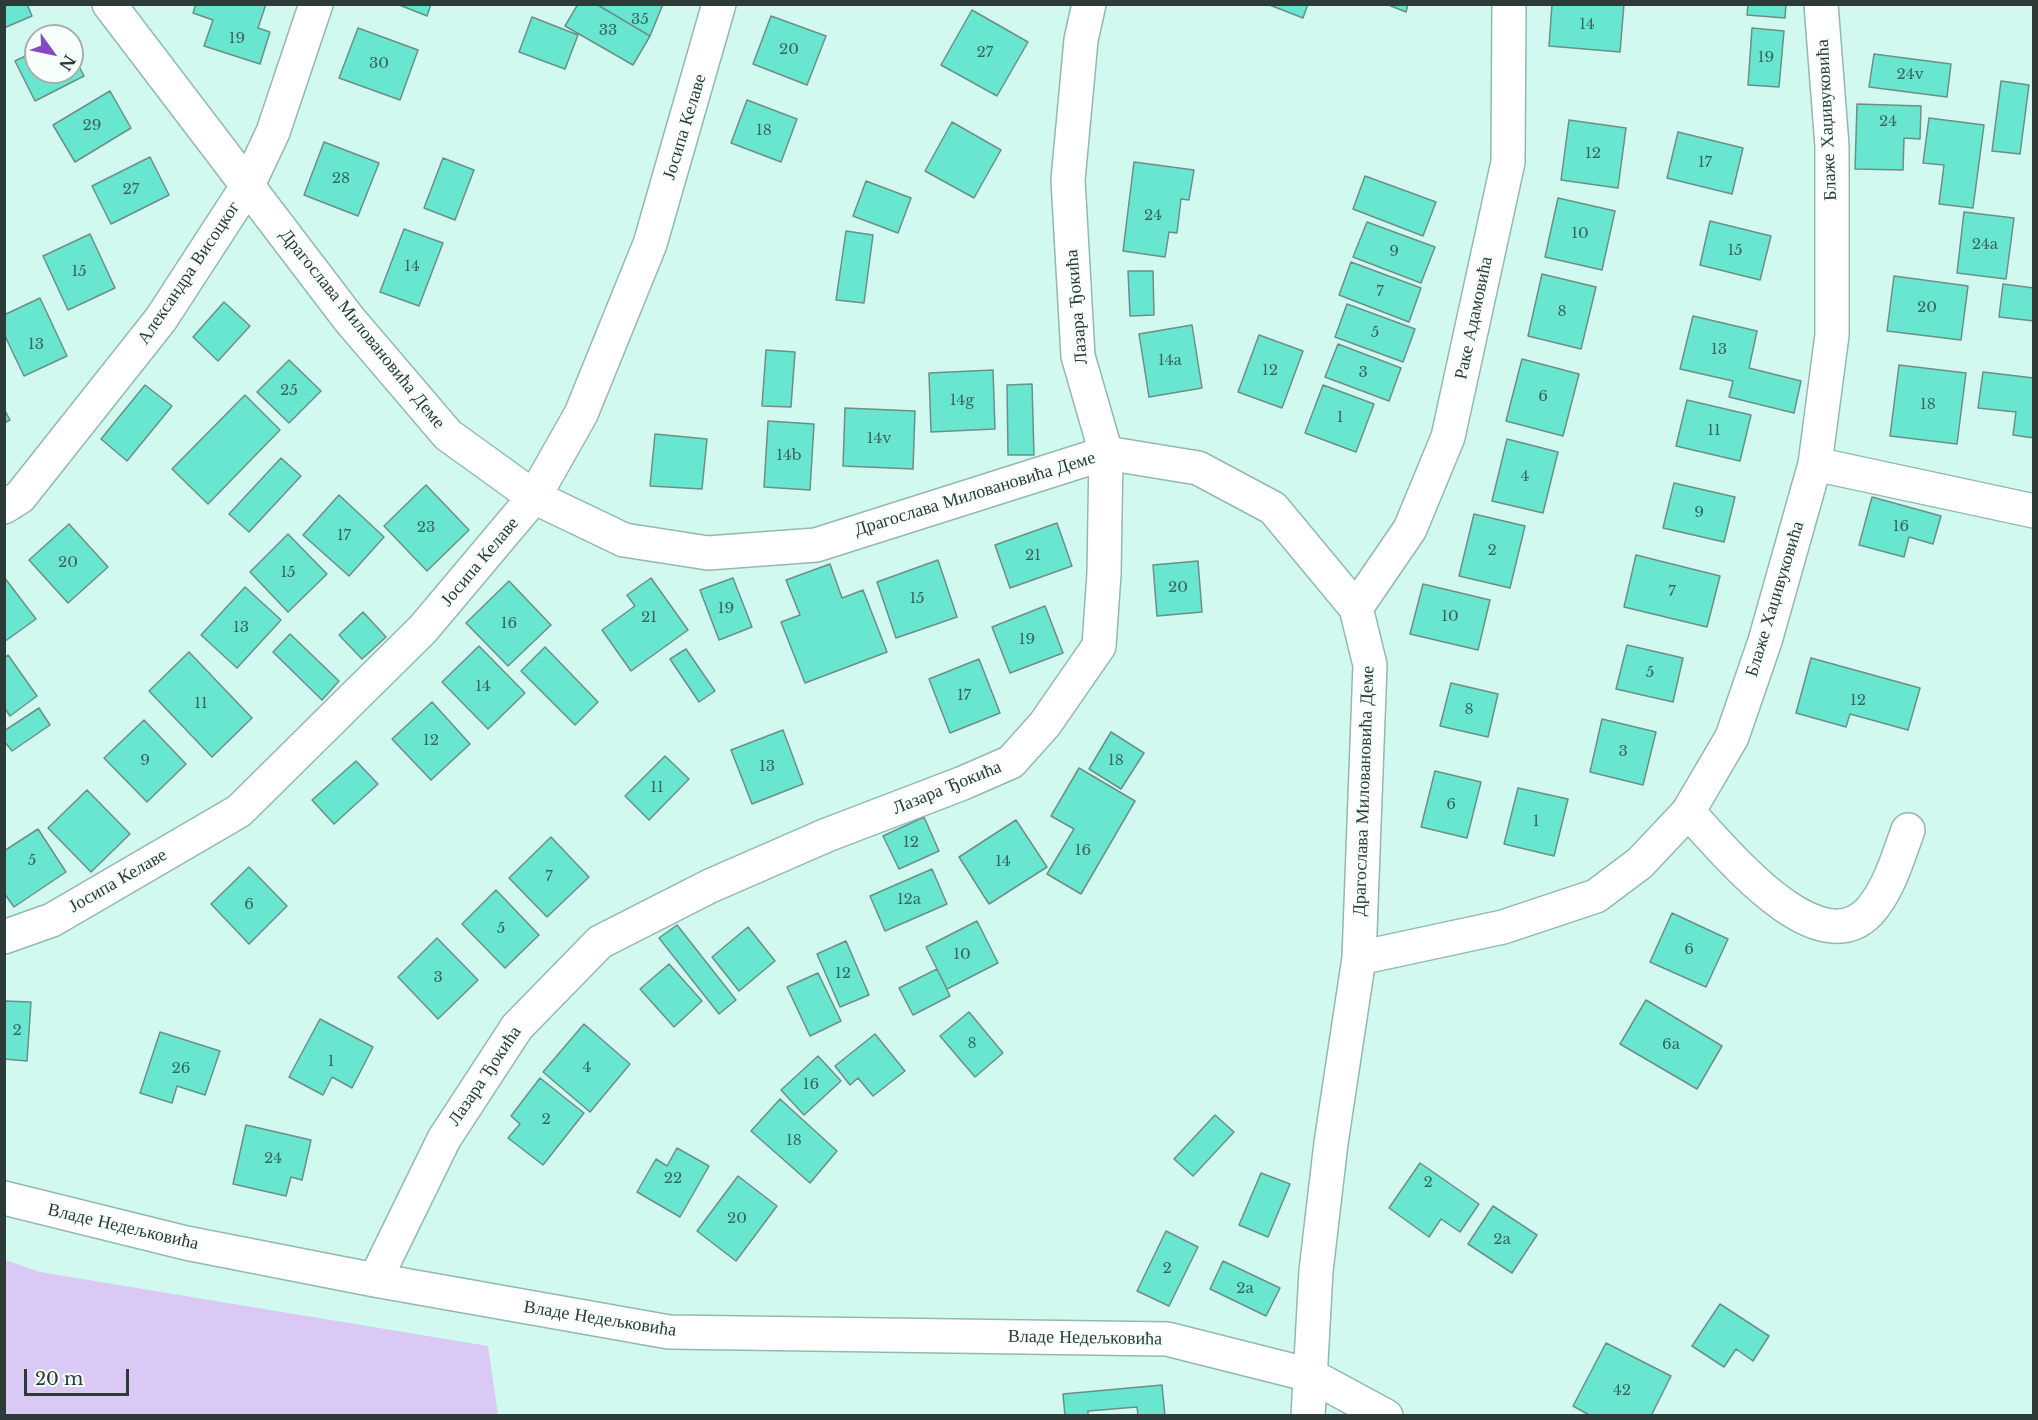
<!DOCTYPE html>
<html>
<head>
<meta charset="utf-8">
<style>
  body { margin:0 }
  #map { position:relative; width:2038px; height:1420px; overflow:hidden; background:#d2f9f0; font-family:"Libre Baskerville",serif }
  canvas { display:block }
  .frame { position:absolute; inset:0; border:6px solid #2c3b38; pointer-events:none }
  .north { position:absolute; left:24px; top:24px; width:60px; height:60px; box-sizing:border-box; background:#f7fffd; border:2px solid #a6b1ae; border-radius:50%; rotate:123deg; font-size:16px; font-weight:700; line-height:24px; text-align:center; color:#2c3b38 }
  .north::after { content:''; display:block; margin:auto; width:21px; height:27px; background:#854ac0; clip-path:polygon(50% 0,100% 100%,50% 72%,0 100%) }
  .scale { position:absolute; left:24px; top:1369px; width:105px; height:27px; box-sizing:border-box; border:3px solid #2c3b38; border-top:0; padding-left:8px; font-size:18px; line-height:21px; white-space:nowrap; color:#2c3b38; -webkit-text-stroke:4px #f7fffd; paint-order:stroke }
</style>
</head>
<body>
<div id="map">
<canvas width="2038" height="1420"></canvas>
<div class="frame"></div>
<div class="north">N</div>
<div class="scale">20 m</div>
</div>
<script>
const context = document.querySelector('canvas').getContext('2d');
context.lineJoin = 'round';
function paint(path, color) {
  context.fillStyle = color;
  context.fill(path, 'evenodd');
}
function trace(path, color, width, dash) {
  context.strokeStyle = color;
  context.lineWidth = width;
  context.lineCap = dash ? 'butt' : 'round';
  context.setLineDash(dash || []);
  context.stroke(path);
}
function drawText(font, color, halo, rows, align = 'center') {
  context.font = font + ' "Libre Baskerville",serif';
  context.lineWidth = 4.5;
  context.setLineDash([]);
  context.textBaseline = 'middle';
  context.strokeStyle = halo;
  context.fillStyle = color;
  for (const [text, x, y, turn = 0] of rows) {
    context.save();
    context.translate(x, y);
    context.rotate((+turn || 0) * Math.PI / 180);
    context.textAlign = isNaN(turn) ? turn : align;
    if (halo) context.strokeText(text, 0, 0);
    context.fillText(text, 0, 0);
    context.restore();
  }
}
paint(new Path2D(`
  M5 1260 40 1272 488 1346 498 1415H5Z`), '#dac8f5');
const building = new Path2D(`
  M4 4H27L32 16 4 28Z
  M196 4H266L258 28 270 32 260 64 204 46 213 20 193 13Z
  M397 4H431L427 16Z
  M578 4H596L650 36 633 65 565 26Z
  M596 4H663L650 36Z
  M1267 4H1308L1303 18Z
  M1386 4H1408L1406 12Z
  M1552 4H1624L1620 52 1549 46Z
  M1748 4H1786L1785 18 1747 15Z
  M972 10 1028 42 997 96 941 65Z
  M771 16 826 36 807 85 753 64Z
  M532 17 578 35 565 69 519 52Z
  M358 28 418 50 400 100 339 78Z
  M1752 28 1784 31 1779 87 1748 85Z
  M36 51V72H72V53L84 76 35 101 15 61Z
  M1874 54 1951 64 1947 97 1869 87Z
  M2001 81 2029 85 2020 154 1992 151Z
  M110 91 131 128 75 162 53 125Z
  M747 100 797 119 781 162 731 143Z
  M1857 104 1921 106 1920 139 1904 138 1903 170 1855 169Z
  M1929 118 1984 125 1973 208 1939 204 1944 165 1923 163Z
  M1569 120 1626 128 1618 188 1561 180Z
  M952 122 1001 150 974 198 925 171Z
  M1678 132 1743 148 1732 194 1667 178Z
  M324 142 379 163 358 216 304 195Z
  M150 157 169 195 111 224 92 186Z
  M443 158 474 170 455 220 424 208Z
  M1134 162 1194 170 1189 200 1181 199 1177 233 1169 232 1165 257 1123 251Z
  M1365 176 1436 202 1423 236 1353 209Z
  M866 181 911 198 898 233 853 216Z
  M1558 198 1615 211 1602 270 1545 257Z
  M1964 212 2014 218 2006 279 1957 273Z
  M1710 221 1771 236 1760 280 1700 265Z
  M1367 222 1435 247 1421 283 1353 257Z
  M404 229 443 243 419 306 380 292Z
  M846 231 873 235 864 303 836 300Z
  M90 234 115 288 68 310 43 256Z
  M1351 262 1421 288 1409 322 1339 295Z
  M1128 271H1153L1154 315 1130 316Z
  M1542 274 1596 287 1581 349 1528 336Z
  M1894 276 1968 286 1961 340 1887 331Z
  M2003 284 2034 288V321L1999 317Z
  M40 298 67 356 24 376 4 334V315Z
  M224 302 250 326 218 361 193 337Z
  M1347 304 1415 329 1403 362 1335 337Z
  M1693 316 1757 331 1749 368 1801 381 1794 413 1729 397 1733 381 1680 369Z
  M1192 325 1202 388 1149 397 1139 334Z
  M1259 335 1303 351 1282 408 1238 392Z
  M1338 344 1401 368 1389 401 1325 377Z
  M766 350 795 352 791 407 762 406Z
  M1522 359 1579 374 1563 436 1506 421Z
  M289 360 321 391 289 423 257 392Z
  M1899 365 1966 373 1957 444 1890 436Z
  M993 370 995 429 931 432 929 373Z
  M1983 372 2034 378V438L2013 435 2016 412 1978 408Z
  M1032 384 1034 455H1008L1007 385Z
  M145 385 172 406 127 461 101 439Z
  M1323 385 1374 404 1356 452 1305 433Z
  M245 395 280 430 208 504 172 469Z
  M1687 400 1751 415 1740 461 1676 446Z
  M845 408 915 411 913 469 843 466Z
  M4 409 10 420 4 423Z
  M768 421 814 424 810 490 764 487Z
  M655 434 707 439 702 489 650 486Z
  M1507 439 1558 452 1543 513 1492 501Z
  M281 458 301 476 249 532 229 514Z
  M1674 483 1735 497 1724 542 1663 528Z
  M426 485 469 530 427 571 384 526Z
  M339 495 384 537 349 576 303 535Z
  M1872 497 1941 516 1933 544 1909 537 1904 557 1859 545Z
  M1474 514 1525 526 1510 588 1459 576Z
  M1057 523 1072 566 1010 588 995 545Z
  M69 524 108 567 68 603 29 560Z
  M288 534 327 574 288 612 250 572Z
  M1636 555 1720 576 1707 627 1624 607Z
  M938 560 957 617 896 638 877 582Z
  M1198 561 1202 612 1157 616 1153 565Z
  M830 564 842 598 863 590 887 652 805 683 781 622 800 615 786 580Z
  M4 577 36 619 4 642Z
  M651 578 688 630 631 671 602 630 635 606 627 595Z
  M733 578 752 627 719 640 700 590Z
  M509 581 551 625 508 666 466 623Z
  M1423 584 1490 600 1478 650 1410 634Z
  M245 587 281 620 237 668 201 635Z
  M1045 606 1063 653 1010 673 992 627Z
  M363 612 386 637 362 659 339 635Z
  M290 634 339 681 322 700 273 652Z
  M1627 645 1683 658 1673 702 1616 689Z
  M479 646 525 693 488 729 442 682Z
  M545 647 598 702 575 725 521 671Z
  M686 649 715 691 699 702 670 659Z
  M189 652 252 718 212 757 149 691Z
  M8 655 37 696 10 716 4 707V658Z
  M1811 658 1920 688 1908 730 1850 714 1846 727 1796 713Z
  M979 659 1000 713 950 733 929 679Z
  M1451 683 1498 694 1488 737 1440 726Z
  M432 702 470 744 431 780 392 739Z
  M39 708 50 725 12 751 4 741V731Z
  M1602 719 1656 732 1643 785 1590 772Z
  M144 720 186 764 147 802 104 758Z
  M783 730 803 784 752 804 731 750Z
  M1111 732 1144 753 1121 789 1089 769Z
  M665 756 689 779 649 820 625 796Z
  M356 761 378 784 334 824 312 800Z
  M1079 768 1135 801 1081 894 1047 874 1074 829 1051 816Z
  M1435 771 1481 782 1467 838 1421 827Z
  M1518 788 1568 799 1554 856 1504 844Z
  M87 790 130 834 91 872 48 828Z
  M924 817 939 851 899 869 883 836Z
  M1016 820 1047 867 989 904 959 857Z
  M38 829 66 872 14 907 4 893V851Z
  M551 837 589 877 547 917 509 878Z
  M249 867 287 906 249 944 211 904Z
  M932 869 947 904 885 931 870 896Z
  M496 890 539 935 505 968 462 924Z
  M1672 913 1728 939 1706 987 1650 962Z
  M977 921 998 963 947 989 926 947Z
  M677 925 736 1000 719 1014 659 938Z
  M748 927 775 961 739 991 712 957Z
  M437 938 478 980 438 1019 398 977Z
  M846 941 869 995 840 1007 817 954Z
  M669 964 702 1001 674 1027 640 989Z
  M937 969 950 996 913 1015 899 988Z
  M818 973 841 1021 810 1036 787 987Z
  M1646 1000 1722 1046 1697 1089 1620 1044Z
  M4 1001 31 1002 27 1061 4 1059Z
  M969 1012 1003 1053 975 1077 940 1036Z
  M320 1019 373 1047 352 1088 332 1077 323 1095 289 1077Z
  M584 1024 630 1064 590 1112 543 1072Z
  M160 1032 220 1051 205 1095 177 1086 172 1103 140 1093Z
  M875 1034 905 1071 873 1096 858 1078 850 1085 835 1066Z
  M818 1056 841 1081 804 1115 781 1090Z
  M540 1078 584 1113 543 1165 508 1138 520 1124 511 1116Z
  M780 1099 837 1151 810 1183 751 1131Z
  M1215 1115 1234 1132 1193 1176 1174 1159Z
  M246 1125 311 1140 302 1180 291 1177 286 1196 233 1184Z
  M677 1148 709 1166 680 1217 637 1192 656 1159 667 1166Z
  M1420 1163 1479 1204 1460 1232 1441 1219 1429 1237 1389 1208Z
  M1261 1173 1290 1184 1268 1237 1239 1225Z
  M738 1176 777 1206 736 1261 697 1231Z
  M1493 1206 1537 1235 1512 1273 1468 1244Z
  M1166 1231 1198 1247 1169 1306 1137 1291Z
  M1223 1261 1280 1288 1266 1316 1210 1289Z
  M1720 1304 1769 1336 1753 1361 1736 1349 1724 1367 1692 1346Z
  M1606 1343 1671 1376 1651 1416H1591L1573 1406Z
  M1162 1385 1165 1416H1138L1137 1407 1088 1411V1416H1065L1063 1394Z`);
paint(building, '#68e6cf');
trace(building, '#6c8f87', 1.5);
const minor = new Path2D(`
  M109 4 349 319 448 435 534 497 624 540 708 553 816 545 1106 453 1198 468 1273 508 1356 608 1370 665 1359 958 1331 1143 1316 1271 1308 1416
  M1815 464 2034 511
  M4 507 20 497 161 319 248 185 273 132 316 4
  M1356 608 1410 529 1448 437 1508 162 1509 4
  M1688 812C1722 847 1816 967 1869 912 1889 890 1898 857 1908 830
  M4 937 52 920 239 811 423 629 534 497 581 414 650 244 719 4
  M1359 958 1503 927 1596 896 1640 863 1688 812 1732 737 1765 641 1815 464 1832 335V146L1821 4
  M4 1198 186 1243 375 1280 669 1332 1167 1339 1310 1375 1386 1416
  M375 1280 444 1139 517 1027 600 942 710 886 827 835 963 783 1011 762 1045 724 1099 646 1104 574 1106 453 1078 356 1068 180 1081 40 1089 4`);
trace(minor, '#93b8af', 36);
trace(minor, '#fff', 33);
drawText('15px', '#3b665e', null, [
  ["35",640,20],
  ["14",1587,25],
  ["33",608,31],
  ["19",237,39],
  ["20",789,50],
  ["27",985,53],
  ["19",1766,58],
  ["30",379,64],
  ["24v",1910,75],
  ["24",1888,122],
  ["29",92,126],
  ["18",764,131],
  ["12",1593,154],
  ["17",1705,163],
  ["28",341,179],
  ["27",131,190],
  ["24",1153,216],
  ["10",1580,234],
  ["24a",1985,245],
  ["15",1735,251],
  ["9",1394,252],
  ["14",412,267],
  ["15",79,272],
  ["7",1380,292],
  ["20",1927,308],
  ["8",1562,312],
  ["5",1375,333],
  ["13",36,345],
  ["13",1719,350],
  ["14a",1170,361],
  ["12",1270,371],
  ["3",1363,373],
  ["25",289,391],
  ["6",1543,397],
  ["14g",962,401],
  ["18",1928,405],
  ["1",1340,418],
  ["11",1714,431],
  ["14v",879,439],
  ["14b",789,456],
  ["4",1525,477],
  ["9",1699,513],
  ["16",1901,527],
  ["23",426,528],
  ["17",344,536],
  ["2",1492,551],
  ["21",1033,556],
  ["20",68,563],
  ["15",288,573],
  ["20",1178,588],
  ["7",1672,592],
  ["15",917,599],
  ["19",726,609],
  ["10",1450,617],
  ["21",649,618],
  ["16",509,624],
  ["13",241,628],
  ["19",1027,640],
  ["5",1650,673],
  ["14",483,687],
  ["17",964,696],
  ["12",1858,701],
  ["11",201,704],
  ["8",1469,710],
  ["12",431,741],
  ["3",1623,752],
  ["9",145,761],
  ["18",1116,761],
  ["13",767,767],
  ["11",657,788],
  ["6",1451,805],
  ["1",1536,822],
  ["12",911,843],
  ["16",1083,851],
  ["5",32,861],
  ["14",1003,862],
  ["7",549,877],
  ["12a",909,900],
  ["6",249,905],
  ["5",501,929],
  ["6",1689,950],
  ["10",962,955],
  ["12",843,974],
  ["3",438,978],
  ["2",17,1031],
  ["8",972,1044],
  ["6a",1671,1045],
  ["1",331,1062],
  ["4",587,1068],
  ["26",181,1069],
  ["16",811,1085],
  ["2",546,1120],
  ["18",794,1141],
  ["24",273,1159],
  ["22",673,1179],
  ["2",1428,1183],
  ["20",737,1219],
  ["2a",1502,1240],
  ["2",1167,1269],
  ["2a",1245,1289],
  ["42",1622,1391]
]);
drawText('18px', '#2c3b38', '#f7fffd', [
  ["Блаже Хаџивуковића",1827,120,-93],
  ["Јосипа Келаве",685,127,-73],
  ["Александра Висоцког",189,273,-56],
  ["Лазара Ђокића",1077,307,-95],
  ["Раке Адамовића",1474,318,-78],
  ["Драгослава Миловановића Деме",362,329,51],
  ["Драгослава Миловановића Деме",975,494,-17],
  ["Јосипа Келаве",480,562,-50],
  ["Блаже Хаџивуковића",1775,599,-73],
  ["Лазара Ђокића",947,788,-22],
  ["Драгослава Миловановића Деме",1364,791,-88],
  ["Јосипа Келаве",118,881,-30],
  ["Лазара Ђокића",485,1076,-56],
  ["Владе Недељковића",123,1227,13],
  ["Владе Недељковића",600,1319,9],
  ["Владе Недељковића",1085,1338,1]
]);
</script>
</body>
</html>
